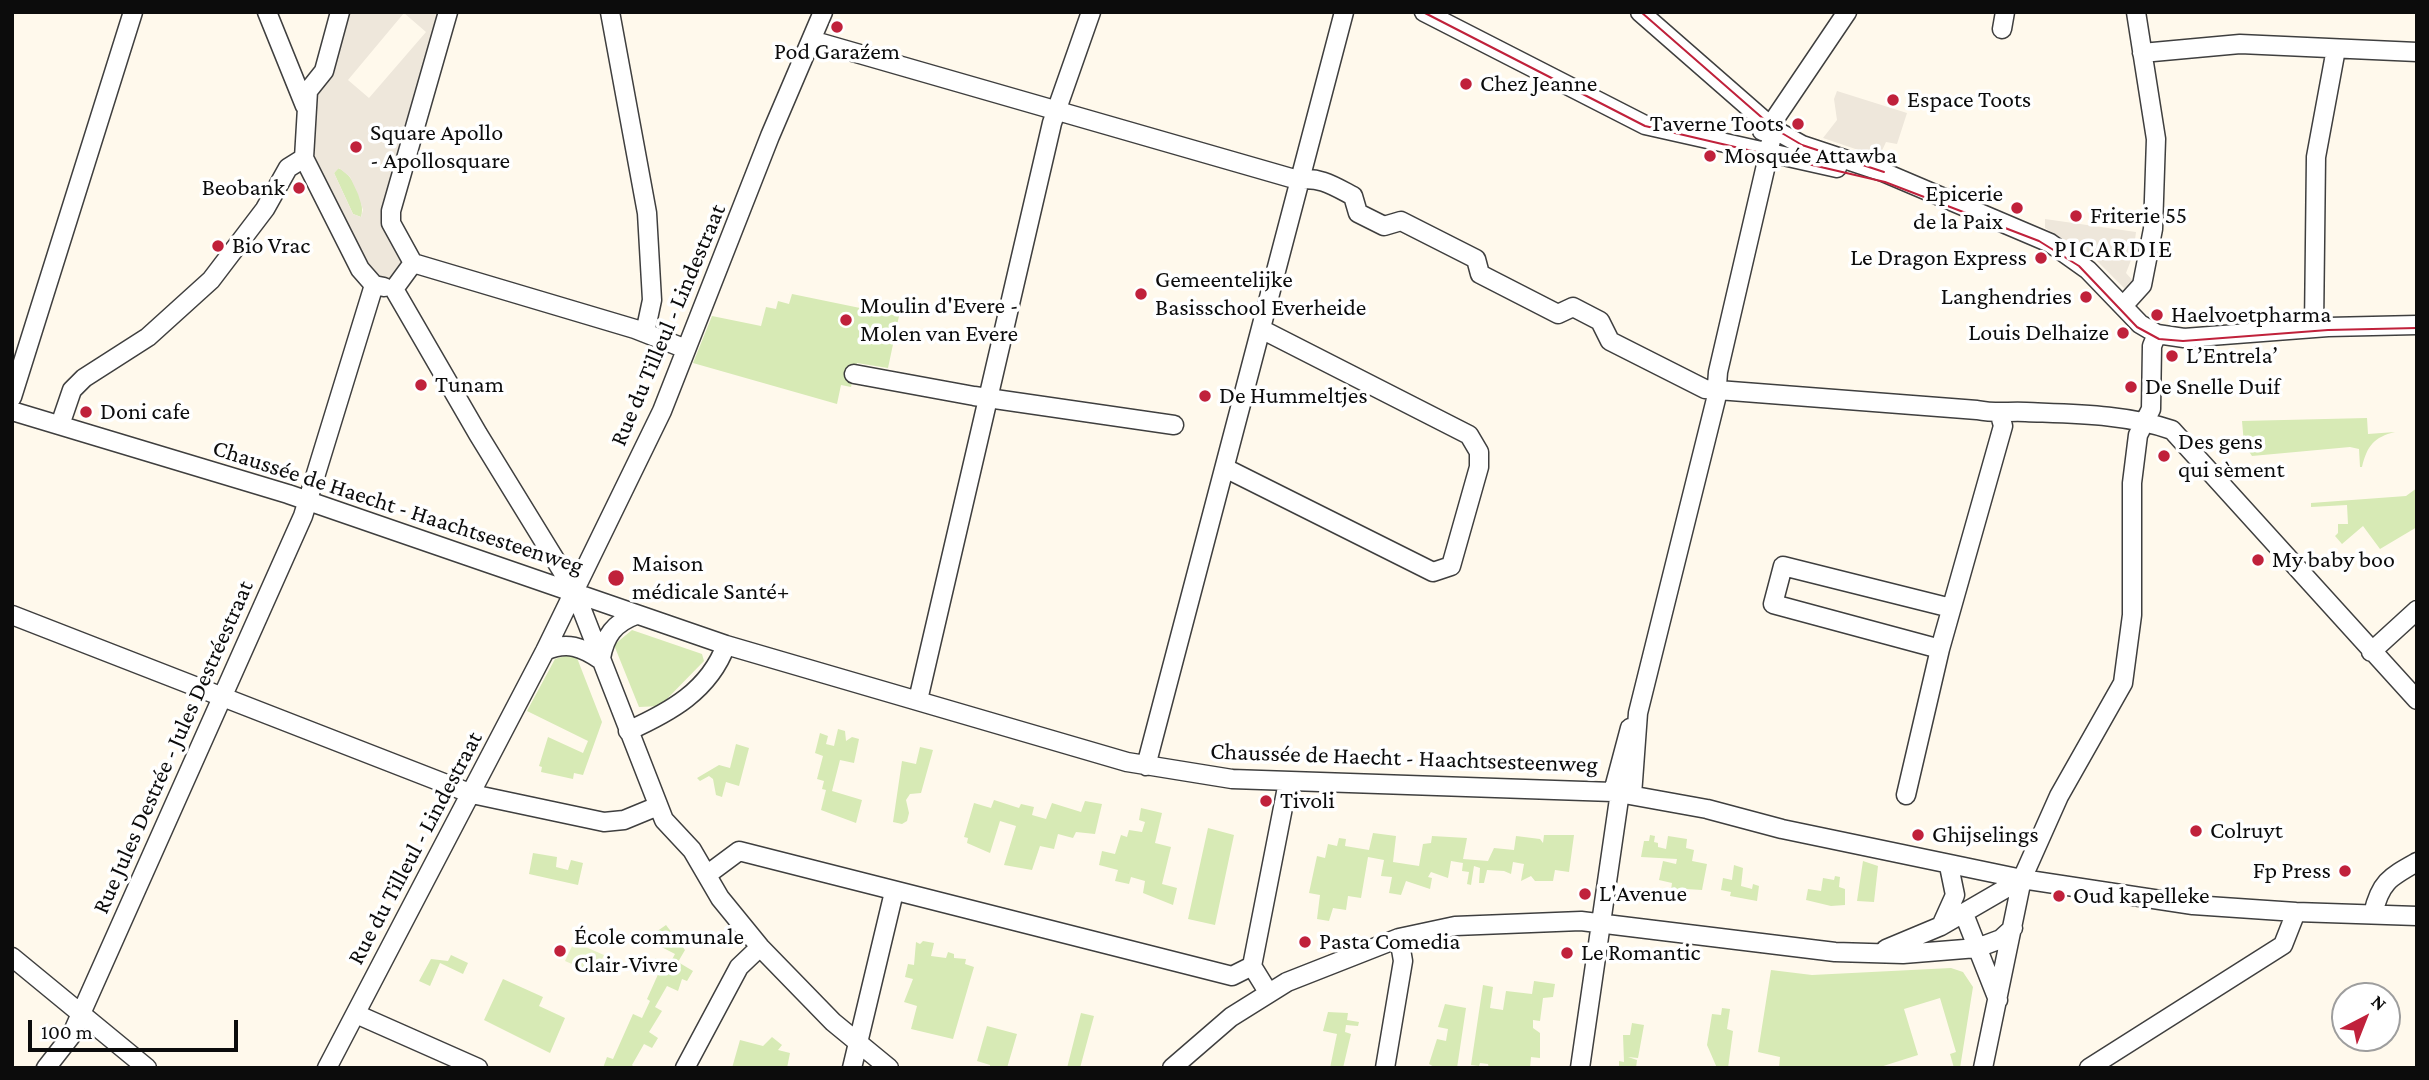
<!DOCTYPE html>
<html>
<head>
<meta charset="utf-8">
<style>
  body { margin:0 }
  #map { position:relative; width:2429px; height:1080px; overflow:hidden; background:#fff9ec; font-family:"Crimson Pro",serif }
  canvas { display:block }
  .frame { position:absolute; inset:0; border:14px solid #0c0c0c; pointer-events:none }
  .north { position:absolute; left:2331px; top:982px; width:70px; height:70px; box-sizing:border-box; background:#fff; border:2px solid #9e9e9e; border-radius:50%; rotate:42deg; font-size:19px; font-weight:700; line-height:28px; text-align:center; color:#0c0c0c }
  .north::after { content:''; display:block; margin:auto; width:24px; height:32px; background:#c0213b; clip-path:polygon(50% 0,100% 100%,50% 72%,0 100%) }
  .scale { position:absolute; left:28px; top:1020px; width:210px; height:32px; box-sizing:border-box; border:4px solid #0c0c0c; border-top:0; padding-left:9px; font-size:21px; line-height:24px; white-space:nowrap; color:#0c0c0c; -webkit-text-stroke:5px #fff; paint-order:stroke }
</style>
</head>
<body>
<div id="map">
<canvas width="2429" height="1080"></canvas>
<div class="frame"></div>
<div class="north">N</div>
<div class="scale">100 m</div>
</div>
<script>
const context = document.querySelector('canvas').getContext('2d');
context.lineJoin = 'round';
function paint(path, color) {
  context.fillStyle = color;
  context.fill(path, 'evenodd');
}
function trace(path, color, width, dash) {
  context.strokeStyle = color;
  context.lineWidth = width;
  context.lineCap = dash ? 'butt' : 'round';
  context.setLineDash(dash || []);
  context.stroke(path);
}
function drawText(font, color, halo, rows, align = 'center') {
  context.font = font + ' "Crimson Pro",serif';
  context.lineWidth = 7;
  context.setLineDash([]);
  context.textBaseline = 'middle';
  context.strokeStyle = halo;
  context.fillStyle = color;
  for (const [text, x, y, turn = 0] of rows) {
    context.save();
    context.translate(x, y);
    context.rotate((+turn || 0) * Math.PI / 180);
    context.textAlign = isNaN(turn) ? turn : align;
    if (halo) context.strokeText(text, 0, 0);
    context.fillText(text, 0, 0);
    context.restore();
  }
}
paint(new Path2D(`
  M338 168C353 173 366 203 361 217L353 214 334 173Z
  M792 294 899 316 888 368 857 363 851 387 841 385 837 404 693 363 712 316 761 326 766 307 776 309 778 301 789 304Z
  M2367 418 2368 434 2395 432C2374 437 2367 446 2362 467H2360L2359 449 2350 447 2252 456 2244 444 2242 421Z
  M2417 488V527L2380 549 2363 526 2342 544 2335 536 2338 533V524H2348L2347 505 2311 507V503L2406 496Z
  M632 630 702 654 704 661 660 706 639 707 614 645Z
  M568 655 577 658 602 722 583 775 574 773 573 779 541 772 542 767 539 766 548 737 583 753 588 741 527 711 555 659Z
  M838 729 845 731 846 741 852 737 859 739 854 763 840 760 832 791 862 800 856 823 821 810 826 790 822 789 824 781 817 779 823 756 815 753 820 733 828 736 826 744 834 746Z
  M736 744 749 748 739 786 726 782 722 797 716 795 713 779 709 776 700 781 697 778 719 765 730 768Z
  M920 747 933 750 921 793 910 794 906 800 909 813 907 821 902 824 893 822 902 761 916 764Z
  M994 800 1019 808 1021 804 1034 807 1032 815 1046 819 1052 803 1081 812 1085 801 1102 804 1095 834 1076 832 1073 838 1058 834 1054 849 1040 846 1032 870 1004 865 1016 826 1000 821 990 853 967 843 968 838 964 837 974 803 991 808Z
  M1141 808 1162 813 1155 843 1171 847 1162 884 1177 888 1173 905 1143 893 1145 881 1131 877 1129 884 1115 881 1118 870 1099 865 1102 851 1115 854 1121 835 1127 837 1129 830 1142 832 1145 822 1139 820Z
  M1208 828 1234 835 1215 925 1188 919Z
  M1373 833 1396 836 1393 862 1419 866 1423 844 1431 843 1432 836 1467 838 1463 859 1488 861 1494 848 1514 850 1516 836 1540 839 1543 843 1544 835H1574L1569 872 1555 870 1553 881H1535L1531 876 1521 881 1524 864 1513 862 1511 874 1504 871 1487 870 1484 883H1479L1480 868 1474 866 1471 885 1467 884 1469 872 1462 871 1463 863 1451 861 1448 878 1431 872 1428 877 1432 878 1430 889 1406 881 1401 895 1389 893 1392 877 1381 876 1384 860 1368 857 1361 898 1348 896 1346 910 1333 908 1329 921 1317 919 1320 895 1309 893 1317 856 1325 858 1328 844 1337 846 1339 838 1346 839 1345 846 1369 850Z
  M1650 835 1655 836 1654 842 1658 843V847L1666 849 1668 836 1687 839 1686 848 1694 850 1692 861 1707 864 1702 890 1686 889 1685 893 1671 890 1672 883 1659 880 1663 861 1676 864 1677 859 1641 857 1644 841H1649Z
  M533 853 557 857 556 867 568 870 571 860 583 863 578 885 529 874Z
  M1863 861 1878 866 1874 902 1857 901Z
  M1734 865 1743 868 1741 886 1752 889 1753 884 1759 886 1757 901 1730 896 1731 892 1721 890 1723 878 1732 880Z
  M1835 876 1840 877 1839 887 1845 889V905L1831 906 1806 900 1808 889 1821 891 1823 878 1834 880Z
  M666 925 685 950 678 962 693 971 687 981 682 979 678 991 667 986 655 1007 662 1011 649 1032 658 1038 652 1048 644 1044 632 1065 635 1068H603L607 1057 613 1059 633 1014 642 1018 650 1001 647 999 660 970 655 958 669 965 675 954 646 939Z
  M923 941 934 943 931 956 946 958 948 952 954 954V958L966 959 965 964 974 967 953 1039 911 1029 917 1006 904 1002 913 979 905 977 908 964 914 965 916 942 920 944Z
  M451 955 468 963 463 974 440 963 430 986 419 981 431 959 448 961Z
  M1951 968 1963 972 1973 987 1960 1068H1954L1950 1054 1956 1052 1940 998 1904 1009 1918 1055 1877 1068H1779L1780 1057 1758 1052 1771 970 1812 975Z
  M503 979 543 997 539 1006 565 1018 550 1053 484 1020Z
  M1534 981 1555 984 1553 997 1543 998 1540 1021 1533 1020V1028L1540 1033V1058L1531 1057 1530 1068H1489L1488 1064 1480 1063 1479 1066 1471 1065 1483 985 1493 987 1490 1008 1503 1010 1506 991 1532 994Z
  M1445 1004 1466 1008 1457 1068H1436L1429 1064 1437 1039 1446 1041 1448 1029 1438 1027Z
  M1722 1008 1730 1009 1727 1029 1733 1031 1728 1068H1717L1707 1045 1712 1014 1721 1015Z
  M1328 1012 1348 1013 1347 1020 1359 1022 1358 1026 1346 1025 1345 1032 1351 1034 1343 1068H1330L1337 1034 1323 1031Z
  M1081 1013 1094 1016 1080 1068H1067Z
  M1632 1023 1644 1025 1638 1058 1628 1057 1637 1060 1636 1068H1615L1619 1067V1061L1624 1062 1623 1035H1630Z
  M987 1026 1017 1034 1007 1068H990V1065L977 1061Z
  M772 1037 782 1045 778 1050 790 1053 787 1068H732L740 1040 763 1046Z`), '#d7eab5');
paint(new Path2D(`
  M574 942 604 955 595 974 565 961Z`), '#e7f1c7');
paint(new Path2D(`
  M347 12H440L389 191 405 261 393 279H386L369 270 309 150 312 103ZM404 13 426 32 369 98 348 80ZM339 168 350 177 358 194 363 210 361 217 353 214 334 173Z
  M1837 91 1907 113 1897 144 1886 142 1879 157 1823 138 1837 120 1834 99Z
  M2045 219 2136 232 2133 255 2126 273 2135 283 2128 292 2095 259 2045 228Z`), '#eee7db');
const minor = new Path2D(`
  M267 12 305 106
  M340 12 324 71 308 91 304 158 360 269 374 285 384 287
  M610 12 647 213 652 300 645 333
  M1424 12 1645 125 1837 168
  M1640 12 1775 130 1802 145 1883 172 2050 243 2088 270 2140 324 2157 334 2184 338 2328 327 2417 325
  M2002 29 2005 12
  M811 40 1298 180C1319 176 1334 186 1353 196L1358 213 1384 226 1401 221 1476 259 1480 274 1558 314 1573 307 1600 321 1610 341 1705 389 1977 410C1998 414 2007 411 2026 412 2075 414 2126 414 2172 430L2417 700
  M2142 53 2240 44 2417 52
  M1762 131 1770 126 1847 12
  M413 263 635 329 686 349
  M394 289 478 434 575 592 664 820 692 850 720 898 760 947 833 1022 889 1068
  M394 289 413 263 391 223V211L448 12
  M2123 306 2142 285 2153 229 2156 139 2136 12
  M2314 328 2316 157 2336 49
  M854 374 974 396 1174 425
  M12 397 133 12
  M12 411 288 494 726 645 1127 762 1232 779 1613 792 1707 809 1782 829 2022 879 2193 905 2296 912 2417 916
  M60 425 72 390 84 378 148 337 211 280 265 209 288 168 304 158
  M1225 468 1433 572 1451 566 1479 467V452L1469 435 1261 329
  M12 615 472 794 604 822 624 820 658 806
  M1940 649 1773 604 1783 566 1951 608
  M545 651C567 641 582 647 601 660
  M2371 652 2417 610
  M601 658C605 636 614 623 636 615
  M918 700 1052 123 1091 12
  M628 731C670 712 709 691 726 645
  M1146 766 1344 12
  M1613 792 1630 728
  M1632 795 1638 713 1716 399 1718 372 1766 165C1766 150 1775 141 1770 126
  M1906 795 1940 649 2003 426 2000 415
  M708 874 739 851 1232 976 1252 966
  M1964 914 1998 1000
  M2373 914C2380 882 2390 877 2417 862
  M1941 926 1955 895 1949 866
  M1886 949 1941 926 2022 879
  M12 957 147 1068
  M1268 992 1252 966 1288 782
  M356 1014 478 1068
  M46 1068 71 1036 303 516 374 285
  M327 1068 545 651 662 411 770 136 823 12
  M685 1068 739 967 760 947
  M852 1068 894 892
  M1172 1068 1231 1017 1287 982 1399 938 1455 926 1581 921 1835 952 1903 954 1977 948 2001 939 2013 928
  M1385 1068 1403 961 1399 938
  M1580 1068 1620 792
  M1983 1068 2022 879 2059 796 2123 683 2132 615V483L2138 435 2151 409 2152 346 2157 334
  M2089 1068 2283 945 2296 912`);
trace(minor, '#3f3f3f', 21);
trace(minor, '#fff', 18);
trace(new Path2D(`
  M1423 12 1645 126 1885 182 2039 241 2079 266 2137 327 2159 339 2183 341 2328 330 2417 328
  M1641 12 1775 129 1802 145 1884 172`), '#c0213b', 2);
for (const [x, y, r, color] of [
  [837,27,7,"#c0213b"],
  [1466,84,7,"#c0213b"],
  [1893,100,7,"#c0213b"],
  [1798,124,7,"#c0213b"],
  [356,147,7,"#c0213b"],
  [1710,156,7,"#c0213b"],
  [299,188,7,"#c0213b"],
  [2017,208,7,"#c0213b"],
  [2076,216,7,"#c0213b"],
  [218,246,7,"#c0213b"],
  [2041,258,7,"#c0213b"],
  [1141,294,7,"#c0213b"],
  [2086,297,7,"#c0213b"],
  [2157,315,7,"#c0213b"],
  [846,320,7,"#c0213b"],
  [2123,333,7,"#c0213b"],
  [2172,356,7,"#c0213b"],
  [421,385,7,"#c0213b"],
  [2131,387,7,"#c0213b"],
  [1205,396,7,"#c0213b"],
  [86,412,7,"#c0213b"],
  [2164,456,7,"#c0213b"],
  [2258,560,7,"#c0213b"],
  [616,578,9,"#c0213b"],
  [1266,801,7,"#c0213b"],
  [2196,831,7,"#c0213b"],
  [1918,835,7,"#c0213b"],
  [2345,871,7,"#c0213b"],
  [1585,894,7,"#c0213b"],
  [2059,896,7,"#c0213b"],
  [1305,942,7,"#c0213b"],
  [560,951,7,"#c0213b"],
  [1567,953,7,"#c0213b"]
]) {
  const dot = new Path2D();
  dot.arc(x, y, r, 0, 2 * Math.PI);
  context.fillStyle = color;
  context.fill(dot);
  trace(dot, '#fff', 2.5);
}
drawText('24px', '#0c0c0c', '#fff', [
  ["Pod Garaźem",837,52,"center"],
  ["Chez Jeanne",1480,84],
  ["Espace Toots",1907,100],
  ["Taverne Toots",1784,124,"right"],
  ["Square Apollo",370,133],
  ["- Apollosquare",370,161],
  ["Mosquée Attawba",1724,156],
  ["Beobank",285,188,"right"],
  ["Epicerie",2003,194,"right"],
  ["de la Paix",2003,222,"right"],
  ["Friterie 55",2090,216],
  ["Bio Vrac",232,246],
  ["Le Dragon Express",2027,258,"right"],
  ["Gemeentelijke",1155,280],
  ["Basisschool Everheide",1155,308],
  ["Langhendries",2072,297,"right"],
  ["Moulin d'Evere -",860,306],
  ["Molen van Evere",860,334],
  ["Haelvoetpharma",2171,315],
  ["Louis Delhaize",2109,333,"right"],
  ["L’Entrela’",2186,356],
  ["Tunam",435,385],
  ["De Snelle Duif",2145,387],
  ["De Hummeltjes",1219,396],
  ["Doni cafe",100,412],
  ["Des gens",2178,442],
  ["qui sèment",2178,470],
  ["My baby boo",2272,560],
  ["Maison",632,564],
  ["médicale Santé+",632,592],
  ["Tivoli",1280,801],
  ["Colruyt",2210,831],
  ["Ghijselings",1932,835],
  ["Fp Press",2331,871,"right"],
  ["L'Avenue",1599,894],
  ["Oud kapelleke",2073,896],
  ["École communale",574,937],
  ["Clair-Vivre",574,965],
  ["Pasta Comedia",1319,942],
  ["Le Romantic",1581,953]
], 'left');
drawText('24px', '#0c0c0c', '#fff', [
  ["Rue du Tilleul - Lindestraat",668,325,-67],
  ["Chaussée de Haecht - Haachtsesteenweg",398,507,18],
  ["Rue Jules Destrée - Jules Destréestraat",173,747,-66],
  ["Chaussée de Haecht - Haachtsesteenweg",1404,758,2],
  ["Rue du Tilleul - Lindestraat",415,848,-62]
]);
context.letterSpacing = '2px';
drawText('26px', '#0c0c0c', '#fff', [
  ["PICARDIE",2114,249]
]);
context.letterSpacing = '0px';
</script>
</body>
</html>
